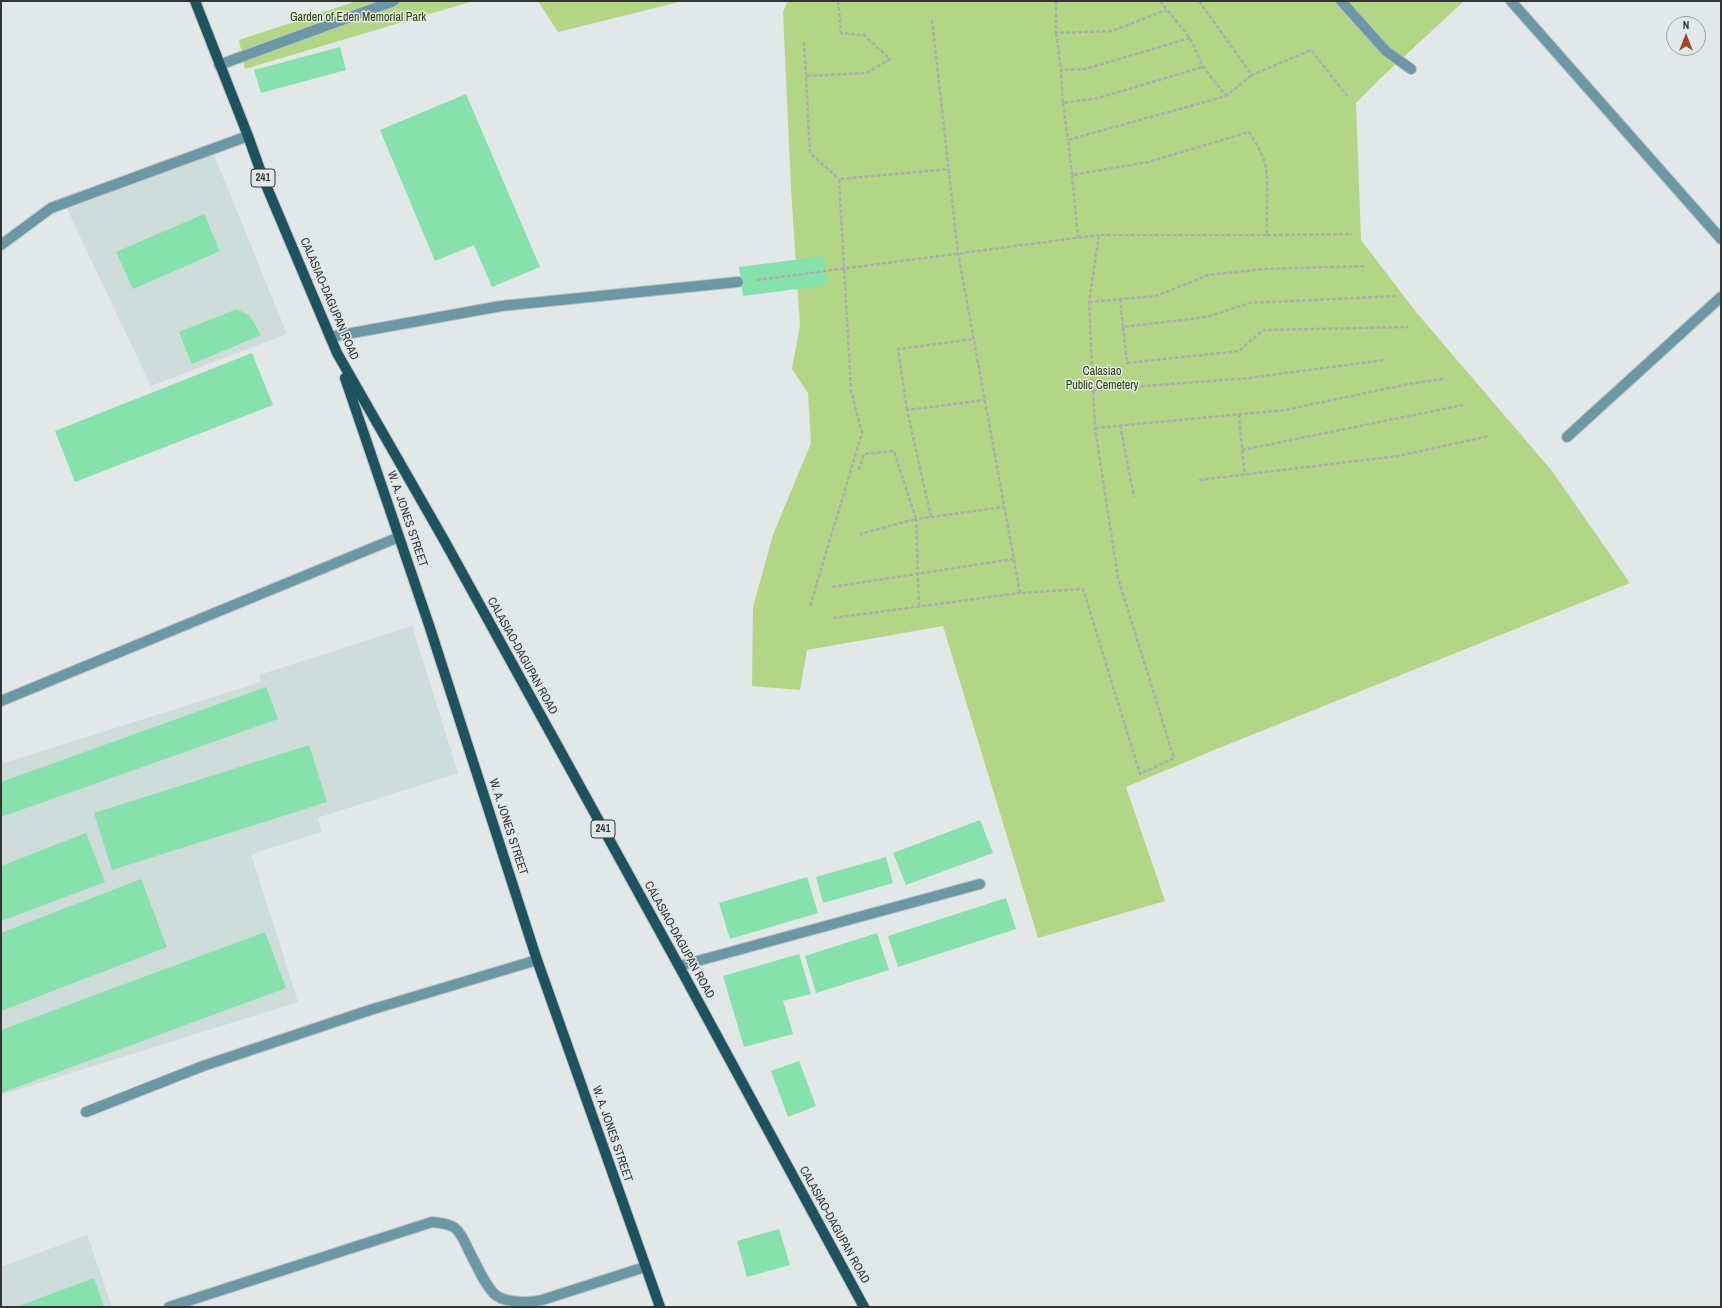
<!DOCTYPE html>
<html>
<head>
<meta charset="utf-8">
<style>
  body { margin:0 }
  #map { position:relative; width:1722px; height:1308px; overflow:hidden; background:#e2e7e7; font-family:"Archivo Narrow",sans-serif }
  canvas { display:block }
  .frame { position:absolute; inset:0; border:2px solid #333535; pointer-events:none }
  .north { position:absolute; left:1666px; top:16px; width:40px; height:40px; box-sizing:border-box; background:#e2e7e7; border:1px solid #9ca0a0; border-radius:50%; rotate:0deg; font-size:11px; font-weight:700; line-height:16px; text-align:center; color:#333535 }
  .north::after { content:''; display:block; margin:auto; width:14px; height:18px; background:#a8421b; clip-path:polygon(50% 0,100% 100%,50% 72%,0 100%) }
</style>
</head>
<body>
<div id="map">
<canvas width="1722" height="1308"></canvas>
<div class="frame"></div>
<div class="north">N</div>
</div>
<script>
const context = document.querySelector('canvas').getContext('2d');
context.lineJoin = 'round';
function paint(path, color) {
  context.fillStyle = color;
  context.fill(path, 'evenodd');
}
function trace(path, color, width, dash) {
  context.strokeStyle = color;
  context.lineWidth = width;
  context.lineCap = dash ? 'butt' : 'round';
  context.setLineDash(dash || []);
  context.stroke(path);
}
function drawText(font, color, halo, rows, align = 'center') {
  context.font = font + ' "Archivo Narrow",sans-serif';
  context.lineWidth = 3;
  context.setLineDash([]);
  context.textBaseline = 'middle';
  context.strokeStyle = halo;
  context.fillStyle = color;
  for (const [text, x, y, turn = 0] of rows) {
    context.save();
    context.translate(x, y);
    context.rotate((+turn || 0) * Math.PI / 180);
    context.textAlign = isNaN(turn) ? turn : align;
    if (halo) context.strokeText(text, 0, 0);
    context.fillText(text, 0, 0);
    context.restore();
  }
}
paint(new Path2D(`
  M214 155 287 334 151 386 67 209Z
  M412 626 458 773 317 818 322 832 251 854 298 1002 1 1095V764L261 682 259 675Z
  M87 1235 112 1307H1V1267Z`), '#cedcda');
paint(new Path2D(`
  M357 1H473L245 69 239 40Z
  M538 1H683L558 32Z
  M788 1H1464L1383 76 1356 103 1361 240 1416 312 1552 471 1630 583 1219 748 1126 787 1165 901 1038 938 943 626 807 650 800 690 752 686 753 607 773 535 811 443 808 393 792 369 800 326 791 188 783 12Z`), '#b3d586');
paint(new Path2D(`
  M340 47 346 70 261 93 254 70Z
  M466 94 540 267 492 287 474 245 435 261 380 130Z
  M204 214 220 251 133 289 116 252Z
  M824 256 828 285 743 296 739 267Z
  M237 309 250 316 261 335 192 364 179 332Z
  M252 353 273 405 75 482 55 431Z
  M266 687 278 719 1 817V782Z
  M309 745 327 802 112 870 94 813Z
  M980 820 993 853 906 885 893 853Z
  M86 833 105 882 1 921V866Z
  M886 857 893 883 823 903 816 877Z
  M807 877 818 913 730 939 719 903Z
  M141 879 167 947 1 1011V933Z
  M1006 898 1016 929 898 967 888 936Z
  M265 932 286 988 1 1093V1030Z
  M877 933 889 970 816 993 805 956Z
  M799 954 811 994 783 1001 793 1034 744 1047 723 976Z
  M799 1061 816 1106 788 1117 771 1071Z
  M779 1229 790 1265 747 1277 737 1241Z
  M94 1278 104 1307H16Z`), '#87e1ac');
const minor = new Path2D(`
  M1341 1 1386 51 1411 69
  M1511 1 1721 239
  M219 65 394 1
  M1 245 51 208 248 136
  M330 337 501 306 738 282
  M1567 437 1721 297
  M1 701 399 537
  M679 966 980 884
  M86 1112 203 1066 370 1010 537 960
  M169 1307 432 1222C439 1223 448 1223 455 1228 461 1233 465 1242 468 1249 474 1260 487 1290 497 1296 507 1303 531 1303 542 1300L645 1267`);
const major = new Path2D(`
  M195 1 248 136 263 178 337 353 444 540 679 966 864 1307
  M345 378 429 625 537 960 660 1307`);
trace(minor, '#bfc3c3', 12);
trace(major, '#bfc3c3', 12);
trace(new Path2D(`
  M838 1 841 33 864 35 890 59 867 73 806 76 810 153 839 179
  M1056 1V33L1112 31 1166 10
  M1160 1 1190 38 1203 67 1226 96
  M1199 1 1252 75 1311 50 1348 97
  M932 20 958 253 1020 593 1083 589 1140 774 1174 758 1118 578 1095 428 1089 302 1099 235H1267C1265 213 1271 176 1263 157 1259 148 1254 140 1249 132L1148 162 1072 175 1068 140 1226 96 1252 75
  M1056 33 1061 70
  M1190 38 1085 69 1061 70 1063 103 1098 98 1203 67
  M804 42 806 76
  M1063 103 1068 140
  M1072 175 1078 238
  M1267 235 1352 234
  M757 280 1099 235
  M1120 299 1123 327 1207 317 1250 303 1397 296
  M1089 302 1156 296 1208 275 1264 269 1366 266
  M1123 327 1127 363 1239 351 1263 330 1408 327
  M1093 390 1249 378 1384 360
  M907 410 898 349 974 339
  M1239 414 1242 450 1463 405
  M1120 425 1134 497
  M1095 428 1285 410 1408 384 1444 379
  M1242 450 1245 475
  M859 470 864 454 894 451 916 519 860 534
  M1199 480 1398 456 1489 436
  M931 517 907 410 985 400
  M832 587 1013 559
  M810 606 862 433 851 390 839 179 949 169
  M919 606 916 519 1004 507
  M833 618 1020 593`), '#aaaeae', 2.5, [4, 2]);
trace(minor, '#6b98a4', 10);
trace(major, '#1d525e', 10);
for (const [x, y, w] of [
  [263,178,24],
  [603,829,24]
]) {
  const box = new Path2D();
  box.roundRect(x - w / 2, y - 9, w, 18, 3);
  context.fillStyle = '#e2e7e7';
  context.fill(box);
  trace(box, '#333535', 1);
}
drawText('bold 11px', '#333535', null, [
  ["241",263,178],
  ["241",603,829]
]);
drawText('12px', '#2d4204', '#e2e7e7', [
  ["Garden of Eden Memorial Park",358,18],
  ["Calasiao",1102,372],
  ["Public Cemetery",1102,386]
]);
drawText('12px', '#333535', '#e2e7e7', [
  ["CALASIAO-DAGUPAN ROAD",329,299,67],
  ["W. A. JONES STREET",407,519,71],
  ["CALASIAO-DAGUPAN ROAD",522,656,61],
  ["W. A. JONES STREET",508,827,72],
  ["CALASIAO-DAGUPAN ROAD",679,940,61],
  ["W. A. JONES STREET",612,1134,71],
  ["CALASIAO-DAGUPAN ROAD",834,1225,61]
]);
</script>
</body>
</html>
